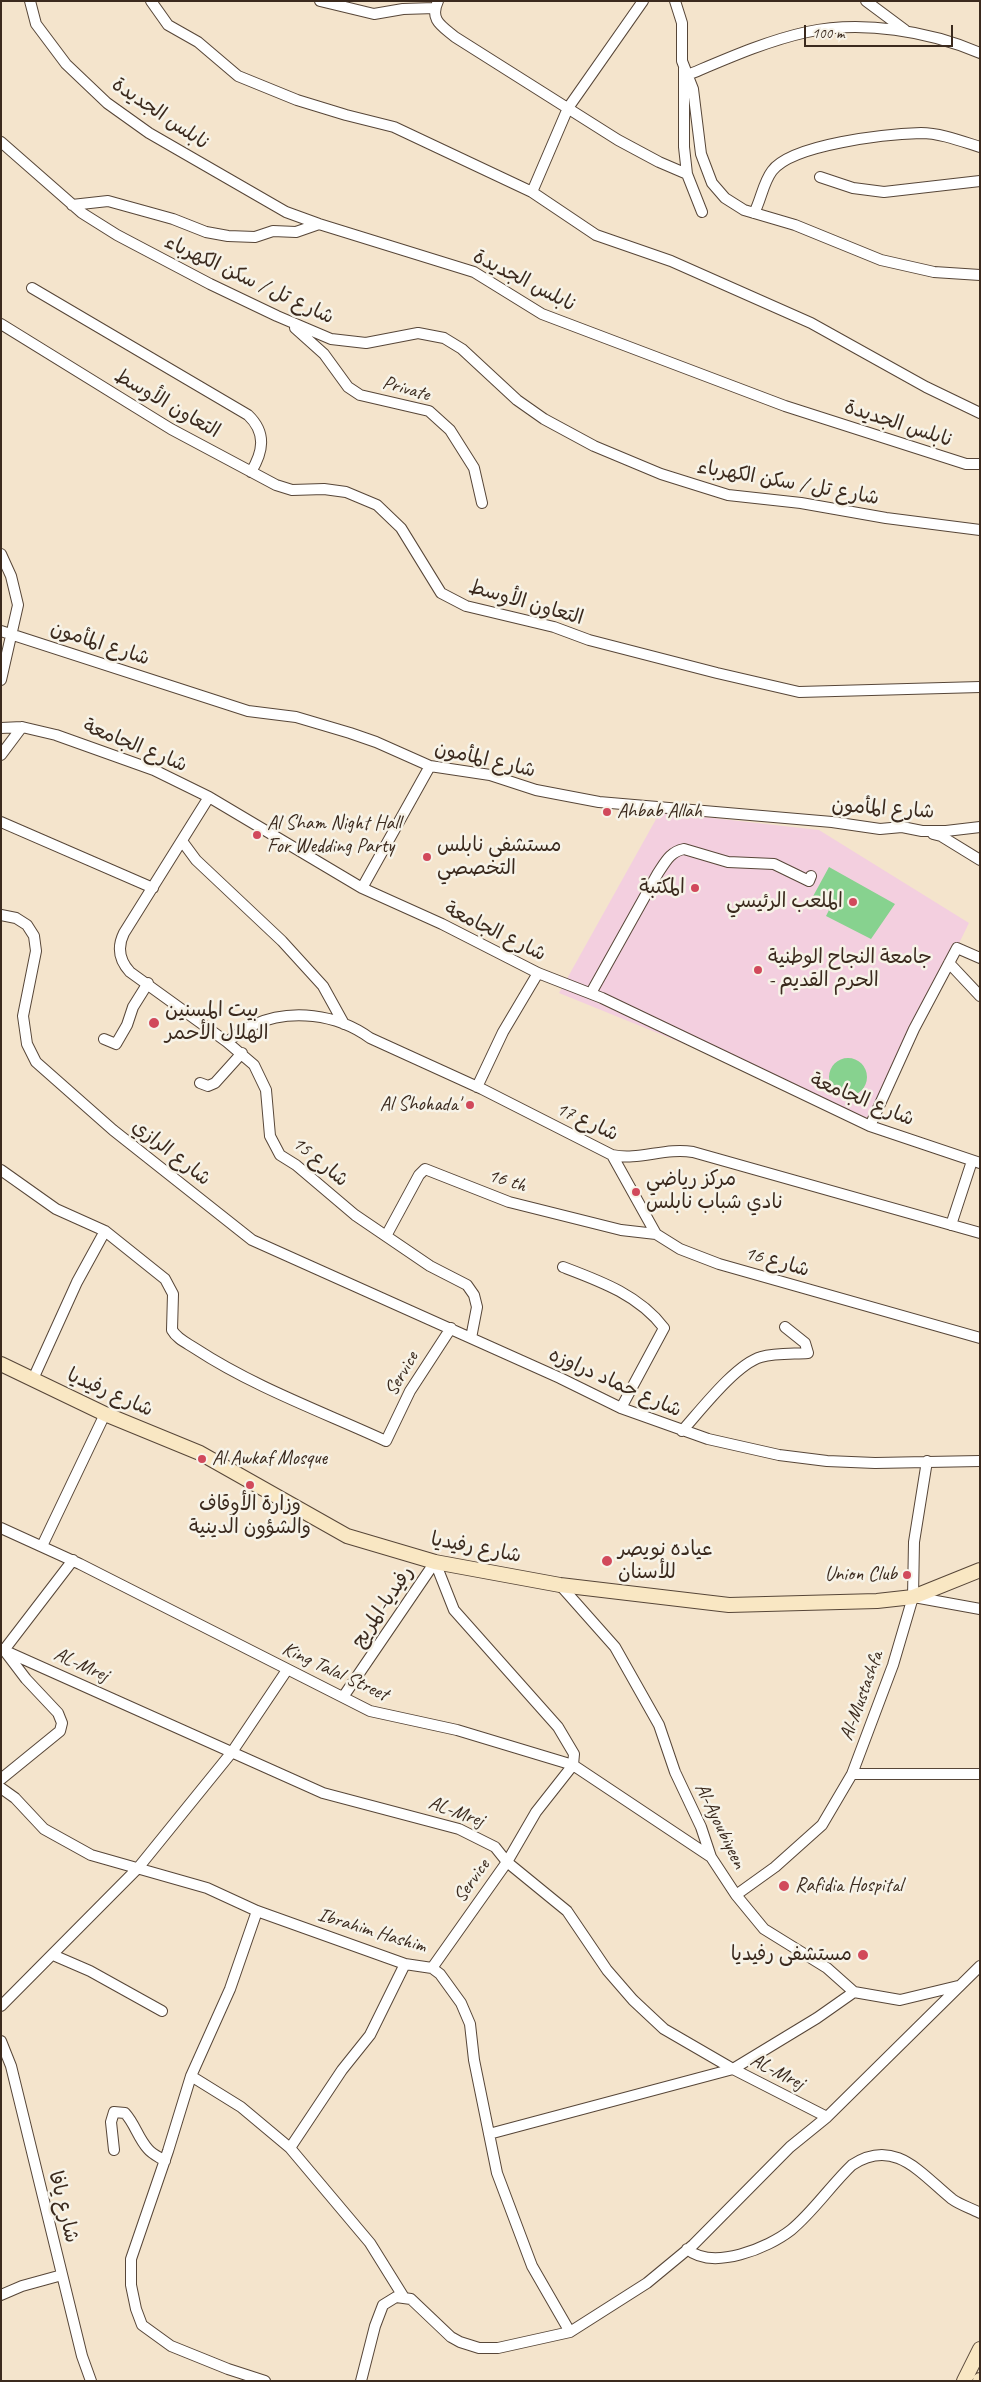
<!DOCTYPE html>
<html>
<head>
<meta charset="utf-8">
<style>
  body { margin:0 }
  #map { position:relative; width:981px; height:2382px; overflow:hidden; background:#f4e4cc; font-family:Caveat,sans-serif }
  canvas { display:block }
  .frame { position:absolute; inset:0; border:2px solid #3b2a1e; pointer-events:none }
  .scale { position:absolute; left:804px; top:25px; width:149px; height:22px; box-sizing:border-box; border:2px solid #3b2a1e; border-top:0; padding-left:6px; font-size:15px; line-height:18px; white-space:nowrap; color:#3b2a1e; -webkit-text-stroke:4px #f7f3e8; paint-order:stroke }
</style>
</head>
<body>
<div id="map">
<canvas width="981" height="2382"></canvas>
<div class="frame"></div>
<div class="scale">100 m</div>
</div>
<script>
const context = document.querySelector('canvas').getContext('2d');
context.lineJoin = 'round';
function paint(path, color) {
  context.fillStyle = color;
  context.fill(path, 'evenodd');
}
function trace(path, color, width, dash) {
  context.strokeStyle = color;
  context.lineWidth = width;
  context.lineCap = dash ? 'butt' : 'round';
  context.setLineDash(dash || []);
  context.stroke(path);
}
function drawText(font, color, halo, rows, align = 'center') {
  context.font = font + ' Caveat,"Playpen Sans Arabic",sans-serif';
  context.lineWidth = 5;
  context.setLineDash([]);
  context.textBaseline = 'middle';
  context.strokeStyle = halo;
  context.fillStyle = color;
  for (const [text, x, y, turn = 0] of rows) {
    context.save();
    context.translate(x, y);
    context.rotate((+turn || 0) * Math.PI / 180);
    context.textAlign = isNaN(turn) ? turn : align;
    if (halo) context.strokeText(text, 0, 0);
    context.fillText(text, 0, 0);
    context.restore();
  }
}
paint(new Path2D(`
  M660 812 819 830 969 923 872 1120 559 993Z`), '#f3cfdf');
paint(new Path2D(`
  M829 867 895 904 871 939 826 916 829 910 811 900Z
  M829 1077a19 19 0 1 1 38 0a19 19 0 1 1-38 0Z`), '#87d28f');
const minor = new Path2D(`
  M30 1 36 24 66 64 107 103 149 133 286 212 319 224 474 272 542 314 785 406 966 464H980
  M151 1 168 25 198 42 238 76 297 100 346 115 394 127 532 192 596 235 671 261 811 323 926 387 980 413
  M320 1 374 14 403 9 435 8
  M438 1C429 20 442 26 455 37L618 140 659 162 687 174
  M675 1 682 23V61L693 89 701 154 712 183 725 198 744 210 795 225 881 260 934 272 980 275
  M866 1 905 30
  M684 68V147L687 174 702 212
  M688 75C726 59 766 41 807 32 862 20 929 31 980 53
  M1 142 82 213 117 235 210 284 277 316 331 339 366 343 418 333 444 338 462 349 517 400 544 419 594 446 661 474 728 495 801 503 886 518 980 530
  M820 177 853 188 884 192 980 181
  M532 192 568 108 643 1
  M72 205 108 201 173 219 206 232 228 236 255 237 273 231 296 232 319 224
  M754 213C761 200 763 183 772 171 792 144 887 134 921 133 940 133 961 141 980 147
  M32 288 248 415C267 433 263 452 251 472
  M1 324 171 429 276 485 292 490 324 489 346 492 377 505 401 528 441 593 466 606 554 627 589 640 717 673 799 692 980 687
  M295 328 324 354 348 387 360 395 429 411 450 430 474 468 482 503
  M1 554 11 576 18 605 1 680
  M1 631 248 711 296 717 350 733 376 742 430 766 490 775 536 790 599 802 832 822 880 829 902 827 922 831H946L980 827
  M1 728 22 727 56 735 154 770 209 797 362 888 442 924 538 973 602 998 870 1126 980 1163
  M1 755 22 727
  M209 797 124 933C117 947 119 960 130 972L227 1042 254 1065 266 1090 270 1136 280 1155 296 1165 355 1215 430 1266 467 1285 474 1295 477 1307 471 1338
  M1 822 153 888
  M933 834 941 836 980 860
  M182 841 196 860 282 941 323 986 344 1024
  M362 888 430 766
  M1 915 16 918 27 925 34 936 36 951 23 1016 27 1044 36 1062 113 1130 252 1240 560 1378 621 1408 708 1439 779 1455 827 1461 875 1463 980 1461
  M949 963 980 996
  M591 993 658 873C666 861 670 852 684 849L728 862 774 864 809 881 811 876
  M104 1039 116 1044 127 1025 133 1007 148 983
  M227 1042C235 1036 244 1029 253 1025 291 1008 337 1014 370 1038L482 1089 612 1155C639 1161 665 1147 693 1152L980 1233
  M200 1083 208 1086 215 1083 242 1053
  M477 1087 503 1032 538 973
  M870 1126 914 1029 957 948 980 958
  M612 1155 656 1234 680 1249 719 1264 980 1338
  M1 1170 56 1209 105 1231 165 1279 173 1294 172 1330C177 1339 187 1343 196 1349 254 1387 323 1412 386 1441L410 1391 451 1328
  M951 1225 972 1161
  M386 1236 419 1175 425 1169 509 1202 621 1230 656 1234
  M563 1267C600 1281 639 1295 664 1328L621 1408
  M33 1379 77 1282 105 1231
  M682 1431C700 1411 736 1364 761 1357 775 1353 793 1354 808 1353L805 1343 785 1327
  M1 1528 80 1564 370 1711 457 1730 573 1765 711 1857
  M42 1546 105 1414
  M560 1585 615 1647 659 1725 675 1772 701 1827 711 1857 736 1895 764 1929 827 1968 854 1992
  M914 1597 980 1609
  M1 1649 323 1793 459 1829 495 1847 507 1862 567 1911 607 1970 633 2000 664 2029 733 2069 827 2117
  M343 1697 435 1562
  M852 1774H980
  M1 1779 60 1731 62 1723 58 1713 26 1679 4 1650 73 1560
  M1 1788 15 1798 44 1829 91 1855 207 1888 257 1911 405 1964 432 1968 440 1974 461 2003 470 2024 474 2060 497 2173 532 2266 570 2332
  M736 1895 775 1867 822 1825 852 1774 893 1665 913 1597 914 1542 927 1461
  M257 1911 230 1989 191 2076 168 2151 131 2259V2285L136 2309 142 2325 171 2346 228 2369 265 2381
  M53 1955 90 1971 162 2011
  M432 1968 507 1862 536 1812 573 1765 574 1754 558 1727 454 1610 435 1562
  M854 1992 900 2000 958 1986
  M1 2006 138 1868 232 1752 287 1670
  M1 2041 11 2066 82 2356 91 2381
  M191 2076 241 2107 290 2148 370 2243 403 2296
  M489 2134 733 2069 817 2018 854 1992
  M290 2148 342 2070 370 2035 405 1964
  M114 2150 111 2122 114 2112 125 2113C135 2124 138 2138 148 2149 152 2154 159 2157 165 2161
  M687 2249C713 2271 768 2248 791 2230 813 2212 831 2185 852 2165 895 2137 921 2174 952 2199 960 2205 971 2208 980 2213
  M1 2295 22 2286 62 2275
  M361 2381 375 2326 383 2305 396 2297 411 2299 451 2337 460 2342 479 2348H498L570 2332 647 2283 693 2245 790 2147 827 2117 980 1966`);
const secondary = new Path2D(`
  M1 1364 105 1414 200 1453 347 1536 435 1562 560 1585 729 1605 877 1601 913 1597 980 1570
  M964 2381 980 2349
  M980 2381V2380`);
trace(minor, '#574638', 12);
trace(secondary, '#574638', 16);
trace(minor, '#fff', 10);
trace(secondary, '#f9e7c3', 14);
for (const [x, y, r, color] of [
  [607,812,5,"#d1495b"],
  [257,835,5,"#d1495b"],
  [427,857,5,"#d1495b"],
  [695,888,5,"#d1495b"],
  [853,902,5,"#d1495b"],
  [758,970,5,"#d1495b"],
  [154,1023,6,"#d1495b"],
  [470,1105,5,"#d1495b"],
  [636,1192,5,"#d1495b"],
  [202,1459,5,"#d1495b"],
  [250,1485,5,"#d1495b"],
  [607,1561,6,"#d1495b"],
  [907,1575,5,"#d1495b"],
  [784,1886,6,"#d1495b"],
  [863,1955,6,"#d1495b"]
]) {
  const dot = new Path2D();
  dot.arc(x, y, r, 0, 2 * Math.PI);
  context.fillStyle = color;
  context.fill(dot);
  trace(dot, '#f7f3e8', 2);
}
drawText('20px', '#3b2a1e', '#f7f3e8', [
  ["نابلس الجديدة",160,114,34],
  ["شارع تل / سكن الكهرباء",249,280,25],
  ["نابلس الجديدة",524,281,27],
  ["Private",406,389,16],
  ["التعاون الأوسط",167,404,30],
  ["نابلس الجديدة",898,424,18],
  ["شارع تل / سكن الكهرباء",788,483,10],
  ["التعاون الأوسط",526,603,16],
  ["شارع المأمون",100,644,18],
  ["شارع الجامعة",135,746,22],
  ["شارع المأمون",485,760,13],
  ["شارع المأمون",883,809,4],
  ["شارع الجامعة",495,932,26],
  ["شارع الجامعة",862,1100,22],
  ["شارع 17",587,1122,25],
  ["شارع الرازي",171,1153,38],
  ["شارع 15",320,1162,40],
  ["16 th",507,1181,17],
  ["شارع 16",777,1262,16],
  ["Service",402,1374,-60],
  ["شارع حماد دراوزه",615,1383,24],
  ["شارع رفيديا",110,1393,24],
  ["شارع رفيديا",476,1548,11],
  ["رفيديا-المريج",383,1607,-56],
  ["AL-Mrej",81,1665,24],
  ["King Talal Street",335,1672,25],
  ["Al-Mustashfa",862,1696,-70],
  ["AL-Mrej",456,1812,20],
  ["Al-Ayoubiyeen",720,1826,64],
  ["Service",472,1881,-55],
  ["Ibrahim Hashim",372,1931,17],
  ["AL-Mrej",777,2072,27],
  ["شارع يافا",63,2207,76]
]);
drawText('20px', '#3b2a1e', '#f7f3e8', [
  ["Ahbab Allah",617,812],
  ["Al Sham Night Hall",267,824],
  ["For Wedding Party",267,847],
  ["مستشفى نابلس",437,846],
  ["التخصصي",437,869],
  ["المكتبة",685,888,"right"],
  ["الملعب الرئيسي",843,902,"right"],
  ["جامعة النجاح الوطنية",768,958],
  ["- الحرم القديم",768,981],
  ["بيت المسنين",165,1011],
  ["الهلال الأحمر",165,1034],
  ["Al Shohada'",460,1105,"right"],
  ["مركز رياضي",646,1180],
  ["نادي شباب نابلس",646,1203],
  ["Al Awkaf Mosque",212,1459],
  ["وزارة الأوقاف",250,1505,"center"],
  ["والشؤون الدينية",250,1528,"center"],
  ["عياده نويصر",618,1550],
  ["للأسنان",618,1573],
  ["Union Club",897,1575,"right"],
  ["Rafidia Hospital",795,1886],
  ["مستشفى رفيديا",852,1955,"right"]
], 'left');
</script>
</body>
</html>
